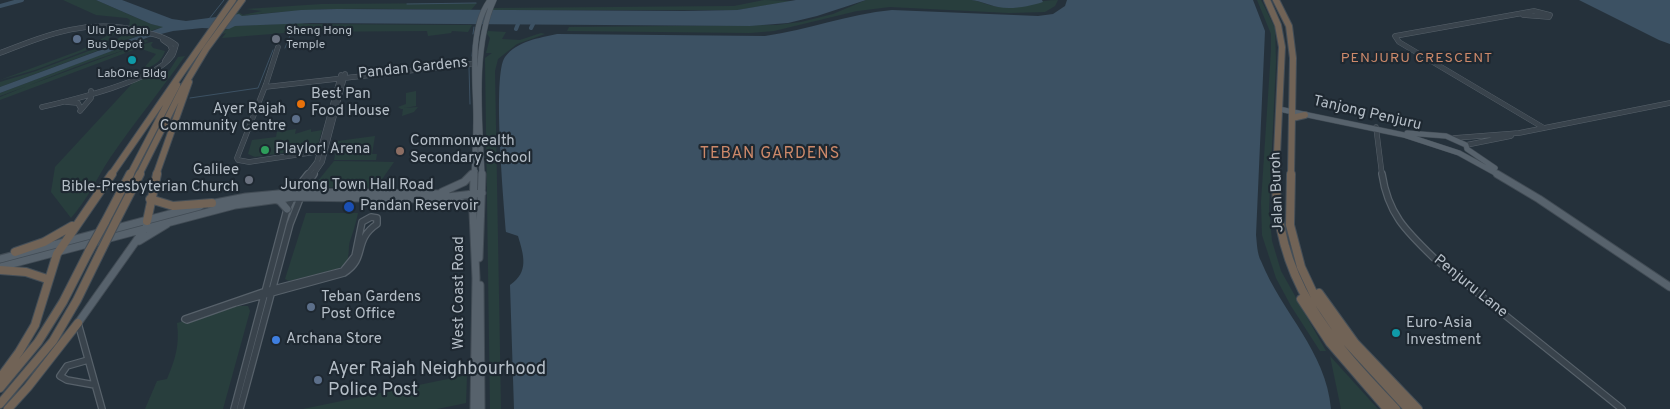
<!DOCTYPE html>
<html>
<head>
<meta charset="utf-8">
<style>
  body { margin:0 }
  canvas { display:block; background:#25313b }
</style>
</head>
<body>
<canvas width="1670" height="409"></canvas>
<script>
const context = document.querySelector('canvas').getContext('2d');
context.lineJoin = 'round';
function paint(path, color) {
  context.fillStyle = color;
  context.fill(path, 'evenodd');
}
function trace(path, color, width, dash) {
  context.strokeStyle = color;
  context.lineWidth = width;
  context.lineCap = dash ? 'butt' : 'round';
  context.setLineDash(dash || []);
  context.stroke(path);
}
function drawText(font, color, halo, rows, align = 'center') {
  context.font = font + ' Overpass,sans-serif';
  context.lineWidth = 4.5;
  context.setLineDash([]);
  context.textBaseline = 'middle';
  context.strokeStyle = halo;
  context.fillStyle = color;
  for (const [text, x, y, turn = 0] of rows) {
    context.save();
    context.translate(x, y);
    context.rotate((+turn || 0) * Math.PI / 180);
    context.textAlign = isNaN(turn) ? turn : align;
    if (halo) context.strokeText(text, 0, 0);
    context.fillText(text, 0, 0);
    context.restore();
  }
}
paint(new Path2D(`
  M63 0H96L151 24 166 27 156 29 0 87V82L36 71 112 42C121 37 129 32 130 20L127 18 96 15Z
  M764 0 794 1 737 10H491L492 8 734 6Z
  M866 0H971C981 1 991 7 1001 7 1021 7 1039 0 1058 0L1055 6 1045 12 1009 13 890 7 857 11 774 31 750 33 567 31 569 27 777 25 801 22 833 14Z
  M1257 0H1261L1275 28 1276 62 1269 209 1272 241 1281 271 1326 351H1320L1291 306 1276 278 1262 235 1261 202 1271 51V34Z
  M477 3 471 10C394 9 318 6 242 16L236 15 238 12 243 15 262 11 246 9 322 4Z
  M301 23 306 24 472 25 468 32 452 31 451 33 428 36 427 31 296 32 222 38 226 33 222 34 225 30 234 26Z
  M116 31H118L109 38 108 42 35 70 0 80 81 50Z
  M488 31 506 32 502 39 520 40 541 33 545 34 517 44 498 59 495 71 501 409H490L485 58 492 53H486L490 38 487 34Z
  M142 39 149 41 0 96V93Z
  M151 42H153L151 45 153 48 165 51C162 61 153 67 143 69L156 54 139 48 0 100V97C49 77 100 56 151 42Z
  M185 56C161 90 134 123 110 158 97 178 87 200 71 218L51 192 55 167 141 74 169 71 178 57Z
  M416 91V106L404 108 418 107 414 112 402 116 403 109H401L398 107 406 104V93Z
  M296 129 295 134 311 129V132L322 130 318 145 311 149 255 157 248 154 252 140 276 137 277 132Z
  M375 136 372 154H377L376 160H334L338 141Z
  M334 161 394 162 376 188 313 187Z
  M306 213H358C356 223 353 232 350 241 348 246 350 255 346 264L337 269 289 281 285 279Z
  M238 306H248L250 311 223 409H145L157 381 167 379C175 360 180 345 177 323Z
  M1330 356 1378 409H1341Z
  M467 375 466 403 437 409H303Z`), '#283e3d');
paint(new Path2D(`
  M96 0H122L172 19 186 21 239 14 242 16 301 10 337 9 684 11 737 10 796 0H866L817 16 788 23 750 26 312 23 235 26 229 29 202 28 173 31 149 37 0 93V87L163 27 151 24Z
  M971 0H1042L1043 2C1030 6 1012 10 998 7 989 5 981 1 971 0Z
  M1067 0H1253L1265 31 1256 235C1257 243 1257 254 1261 261 1282 313 1326 351 1331 409H514L510 285C529 272 524 256 518 236L506 232C504 204 492 74 505 57 517 41 539 38 557 34L765 36C808 30 848 14 892 10L1038 16 1053 14 1065 6Z
  M1579 0H1670V44L1659 40Z`), '#3c5163');
trace(new Path2D(`
  M407 4 476 3
  M209 19 224 0
  M292 30 295 23
  M473 34 474 27
  M285 48 291 33
  M472 56 473 45
  M469 67 470 104
  M190 98 258 88 273 50`), '#3c5163', 1);
trace(new Path2D(`
  M0 6 22 0
  M531 28 533 24
  M516 29 518 24`), '#3c5163', 4);
const minorFar1 = new Path2D(`
  M1523 15 1549 17 1550 15
  M163 40 170 45 172 50 165 61
  M278 47 266 84 237 158 238 160 249 162 322 151
  M0 53C49 34 88 18 141 31 153 34 166 37 176 45 175 48 174 53 172 56 154 81 72 100 42 107
  M265 87 478 63
  M66 102 78 103 80 107
  M80 111 91 98V91
  M1376 127 1382 175
  M1544 128 1399 42 1395 36 1534 11 1550 15
  M1454 138 1519 133 1670 103
  M1466 145 1511 136
  M307 175 317 162 341 75
  M313 175 322 162 345 74`);
const minor = new Path2D(`
  M1382 174C1388 214 1406 231 1434 258L1622 409
  M371 217 377 218V224C352 241 368 258 344 273L235 303 187 320 185 319 266 291 343 271 355 256 362 222Z
  M78 323 102 409
  M88 360 67 366 60 376 67 380 95 385
  M234 409 287 209 297 188 308 174
  M240 409 290 224 303 191 314 174`);
const majorFar1 = new Path2D(`
  M1279 109 1404 135 1459 153 1499 175
  M1407 133 1446 136 1466 145 1467 149 1495 168
  M471 175 475 171
  M474 175C475 156 476 136 476 117 476 83 468 29 490 0
  M482 175C480 124 472 47 494 0`);
const major = new Path2D(`
  M1497 174 1539 199 1670 287
  M442 192 464 182 472 174
  M275 199 280 201 287 209
  M451 200 471 205 473 211
  M210 204 246 197 300 192 446 194
  M139 241 167 224
  M479 258 482 174
  M0 259 200 206
  M0 267 235 205 294 197 430 199 482 193
  M480 285 481 409
  M78 323 146 227
  M474 409 476 278 473 212 474 174`);
const highwayFar1 = new Path2D(`
  M1267 0 1278 25 1282 47 1276 175
  M1276 0 1289 26 1293 58 1291 175
  M185 68 233 0
  M1292 118 1305 115
  M111 175 187 65
  M130 175 177 85
  M139 175 182 89 206 49 242 0
  M156 175 189 82`);
const highway = new Path2D(`
  M1276 174C1274 278 1328 338 1396 409
  M1291 174 1290 225 1301 267 1316 299 1341 336 1408 409
  M150 199 173 206 212 203
  M117 219 140 174
  M147 221 157 174
  M105 222 130 174
  M15 252 44 242 72 226
  M0 270 26 272 47 279
  M1319 293 1355 343 1418 409
  M1301 299 1330 343 1387 409
  M0 378 19 352 35 325 57 254 112 174
  M0 388 38 342 63 302 89 251
  M0 404 53 341 77 300 102 249
  M8 409 28 387 78 323`);
trace(minorFar1, '#57616a', 5.5);
trace(minor, '#57616a', 8);
trace(majorFar1, '#424c55', 6);
trace(major, '#424c55', 9);
trace(highwayFar1, '#444e57', 8);
trace(highway, '#444e57', 10);
trace(minorFar1, '#39434c', 4.5);
trace(minor, '#39434c', 5.5);
trace(majorFar1, '#57626c', 5);
trace(major, '#57626c', 7);
trace(highwayFar1, '#716356', 6);
trace(highway, '#716356', 8);
const highwayBridge = new Path2D(`
  M102 249 117 219
  M89 251 105 222`);
trace(highwayBridge, '#444e57', 10, []);
trace(highwayBridge, '#716356', 8);
for (const [x, y, r, color] of [
  [77,39,5,"#5c6f8a"],
  [276,39,5,"#6b7280"],
  [132,60,5,"#0f9aa8"],
  [301,104,5,"#e8710a"],
  [296,119,5,"#5c6f8a"],
  [265,150,5,"#2e9e5b"],
  [400,151,5,"#8d6e63"],
  [249,180,5,"#6b7280"],
  [349,207,6,"#1a4fb4"],
  [311,307,5,"#5c6f8a"],
  [1396,333,5,"#0f9aa8"],
  [276,340,5,"#3f7fe0"],
  [318,380,5,"#5c6f8a"]
]) {
  const dot = new Path2D();
  dot.arc(x, y, r, 0, 2 * Math.PI);
  context.fillStyle = color;
  context.fill(dot);
  trace(dot, '#1e2831', 2);
}
drawText('12px', '#b5bec7', '#1e2831', [
  ["Ulu Pandan",87,32],
  ["Bus Depot",87,46],
  ["Sheng Hong",286,32],
  ["Temple",286,46],
  ["LabOne Bldg",132,75,"center"]
], 'left');
context.letterSpacing = '1px';
drawText('14px', '#cd896a', '#1e2831', [
  ["PENJURU CRESCENT",1417,59]
]);
context.letterSpacing = '0px';
drawText('15px', '#b5bec7', '#1e2831', [
  ["Pandan Gardens",413,69,-6],
  ["Tanjong Penjuru",1367,114,13],
  ["Jurong Town Hall Road",357,186],
  ["Jalan Buroh",1278,192,-92],
  ["Penjuru Lane",1470,287,39],
  ["West Coast Road",460,293,-90]
]);
drawText('15px', '#b5bec7', '#1e2831', [
  ["Best Pan",311,95],
  ["Food House",311,112],
  ["Ayer Rajah",286,110,"right"],
  ["Community Centre",286,127,"right"],
  ["Commonwealth",410,142],
  ["Secondary School",410,159],
  ["Playlor! Arena",275,150],
  ["Galilee",239,171,"right"],
  ["Bible-Presbyterian Church",239,188,"right"],
  ["Pandan Reservoir",360,207],
  ["Teban Gardens",321,298],
  ["Post Office",321,315],
  ["Euro-Asia",1406,324],
  ["Investment",1406,341],
  ["Archana Store",286,340]
], 'left');
context.letterSpacing = '1px';
drawText('16px', '#cd896a', '#1e2831', [
  ["TEBAN GARDENS",770,155]
]);
context.letterSpacing = '0px';
drawText('18px', '#b5bec7', '#1e2831', [
  ["Ayer Rajah Neighbourhood",328,370],
  ["Police Post",328,391]
], 'left');
</script>
</body>
</html>
